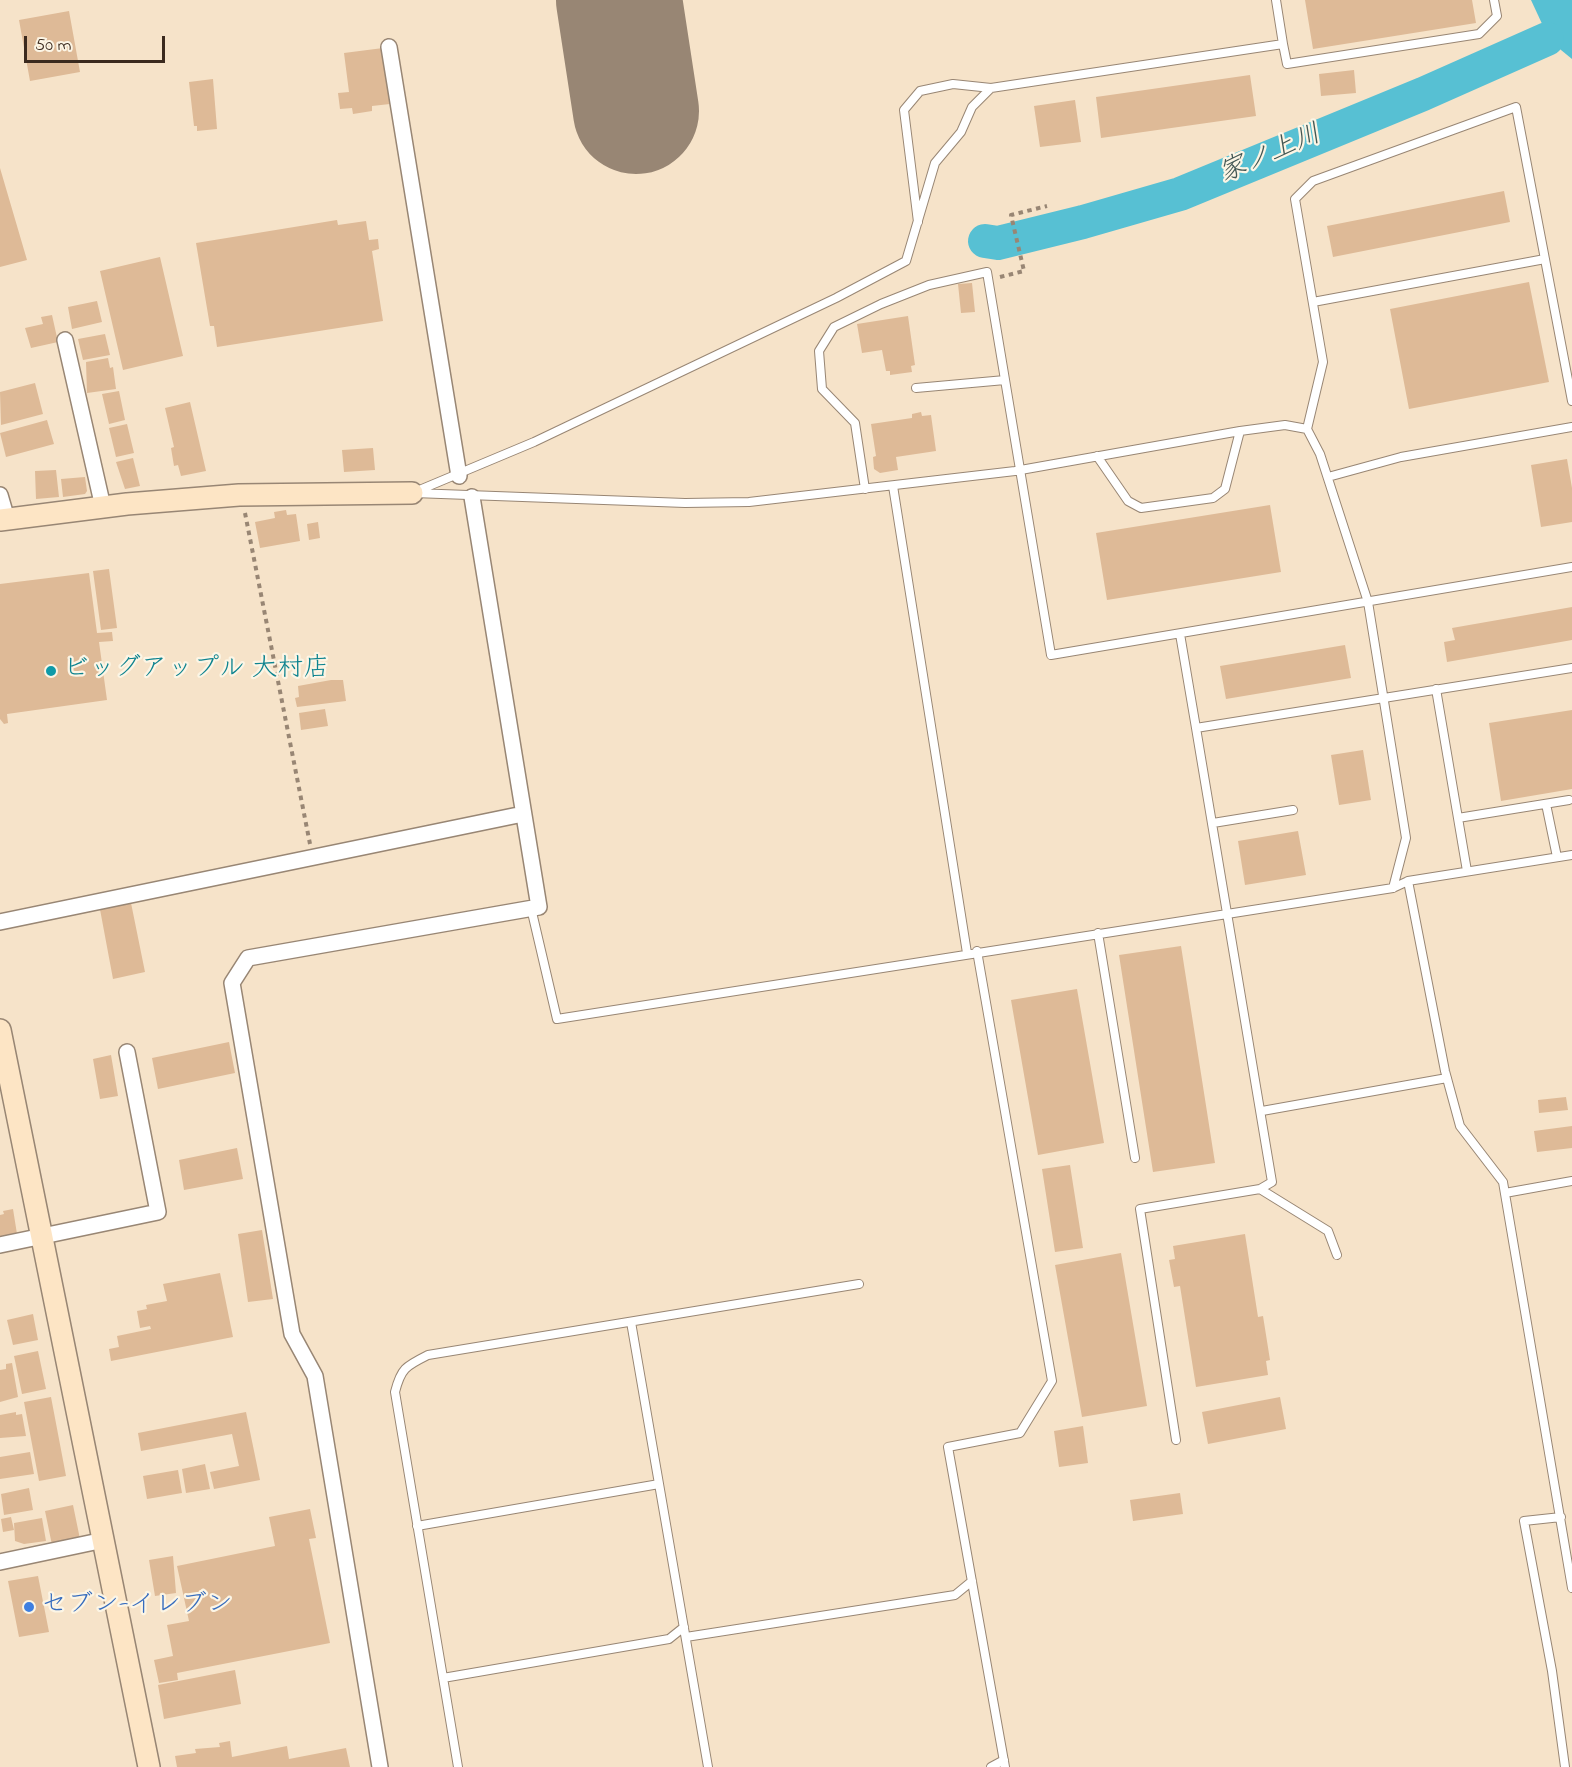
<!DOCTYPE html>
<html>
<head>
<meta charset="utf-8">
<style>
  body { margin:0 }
  #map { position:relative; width:1572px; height:1767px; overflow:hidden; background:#f6e3c9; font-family:"Indie Flower",sans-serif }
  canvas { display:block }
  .scale { position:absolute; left:24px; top:36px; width:141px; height:27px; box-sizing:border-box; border:3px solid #3b2a1e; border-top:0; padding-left:8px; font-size:18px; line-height:21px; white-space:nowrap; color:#3b2a1e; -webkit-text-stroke:4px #fcf5e5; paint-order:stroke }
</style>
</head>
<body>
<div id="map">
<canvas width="1572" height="1767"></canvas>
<div class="scale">50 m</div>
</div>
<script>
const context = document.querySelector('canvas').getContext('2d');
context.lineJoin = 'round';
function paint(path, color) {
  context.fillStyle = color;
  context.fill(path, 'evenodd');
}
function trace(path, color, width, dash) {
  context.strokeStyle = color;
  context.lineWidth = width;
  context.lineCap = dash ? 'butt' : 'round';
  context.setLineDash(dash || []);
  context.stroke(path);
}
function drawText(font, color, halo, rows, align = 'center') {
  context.font = font + ' "Indie Flower","Klee One",sans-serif';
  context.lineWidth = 4.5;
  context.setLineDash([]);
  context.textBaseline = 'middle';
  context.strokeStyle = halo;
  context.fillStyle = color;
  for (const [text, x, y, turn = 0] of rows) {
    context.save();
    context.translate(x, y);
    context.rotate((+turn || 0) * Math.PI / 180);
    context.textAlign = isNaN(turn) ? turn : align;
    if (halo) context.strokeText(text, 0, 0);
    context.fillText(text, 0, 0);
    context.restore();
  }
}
paint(new Path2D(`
  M1531 0H1572V59L1550 41Z`), '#57c0d3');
trace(new Path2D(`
  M985 241 998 243 1083 222 1180 194 1423 94 1547 39`), '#57c0d3', 34);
trace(new Path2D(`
  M619 0 636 111`), '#988674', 126);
paint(new Path2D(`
  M1305 0H1472L1476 23 1313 49Z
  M69 11 80 72 30 81 19 20Z
  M383 48 390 104 372 106V111L353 114 352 108 340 109 338 93 349 92 344 53Z
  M1354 70 1356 93 1321 96 1319 74Z
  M1250 75 1256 116 1101 138 1096 97Z
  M213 79 217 129 197 131V126H194L189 82Z
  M1075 100 1081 142 1040 147 1034 106Z
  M0 168 27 260 0 267Z
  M1504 191 1510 222 1333 257 1327 226Z
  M337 220 338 225 366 221 369 240 378 239 379 249 372 251 383 321 217 347 214 326H210L196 243Z
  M160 257 183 356 123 370 100 271Z
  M1529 282 1549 382 1409 409 1390 309Z
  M972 283 975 312 961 313 958 284Z
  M97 301 102 322 72 329 68 307Z
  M52 315 58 342 31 348 25 328 43 324 41 317Z
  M908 316 915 365 911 366 912 372 890 375V371H886L882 350 862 353 857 324Z
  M105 334 110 355 83 360 78 339Z
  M108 358 110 368 113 367 116 389 87 393 86 362Z
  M35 383 43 414 1 425 0 392Z
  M119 391 125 420 109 424 102 394Z
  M190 402 206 471 181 476 178 465 174 466 171 448 174 447 165 408Z
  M921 412 922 416 931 415 936 451 896 457 898 470 880 473 874 469 873 457 876 456 871 424 912 418V414Z
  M47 420 54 444 6 457 0 433Z
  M127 424 134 453 116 457 109 428Z
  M373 448 375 470 344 472 342 450Z
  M133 458 140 486 125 489 116 462Z
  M1567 459 1572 488V522L1541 527 1531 465Z
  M56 470 59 497 36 499 35 471Z
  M85 477 87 491 85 494 63 497 61 479Z
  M1270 505 1281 572 1107 600 1096 533Z
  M286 510 287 515 296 514 300 541 260 548 255 522 275 518 274 512Z
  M318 522 320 538 309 540 307 524Z
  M109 569 117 628 101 630 93 571Z
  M89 573 97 633 112 632 113 641 99 642 107 700 7 714 8 723 4 724 0 719V584Z
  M1572 607V640L1447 662 1444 642 1455 640 1452 628Z
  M1345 645 1351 678 1226 699 1220 666Z
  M331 680H343L346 701 297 707 295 698 299 697 298 686Z
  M325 709 328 726 301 730 299 713Z
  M1572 710V789L1501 801 1489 723Z
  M1363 750 1371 800 1339 805 1331 755Z
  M1298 831 1306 875 1245 885 1238 841Z
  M130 898 145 972 113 979 99 904Z
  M1181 946 1215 1163 1153 1172 1119 955Z
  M1077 989 1104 1143 1038 1155 1011 1000Z
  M229 1042 235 1073 158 1089 152 1058Z
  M111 1055 118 1096 100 1099 93 1059Z
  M1566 1097 1568 1110 1539 1113 1538 1100Z
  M1572 1126V1148L1537 1152 1534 1131Z
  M237 1148 243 1179 184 1190 179 1160Z
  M1070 1165 1083 1248 1055 1252 1042 1169Z
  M13 1209 17 1234 0 1237V1215L4 1214 3 1211Z
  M262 1230 273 1299 248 1302 238 1234Z
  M1245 1234 1258 1317 1263 1316 1270 1360 1266 1361 1268 1375 1196 1387 1180 1286 1174 1287 1169 1260 1175 1259 1173 1246Z
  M1121 1253 1147 1406 1082 1417 1055 1265Z
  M220 1273 233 1337 111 1361 109 1349 119 1347 117 1336 151 1329 150 1326 140 1328 137 1311 147 1309 146 1305 167 1301 163 1284Z
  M33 1314 38 1340 13 1345 7 1320Z
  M38 1351 46 1389 22 1394 14 1356Z
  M12 1363 18 1397 0 1402V1370L6 1369V1364Z
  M51 1397 66 1476 39 1481 24 1402Z
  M1280 1397 1286 1429 1208 1444 1202 1412Z
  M16 1412V1415L22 1414 26 1436 0 1438V1415Z
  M246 1412 260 1480 214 1489 210 1472 239 1466 232 1434 141 1451 138 1433Z
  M1083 1426 1088 1463 1059 1467 1054 1431Z
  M30 1452 34 1474 0 1479V1457Z
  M205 1464 210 1489 186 1493 182 1469Z
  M178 1470 182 1493 147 1499 143 1476Z
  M29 1488 33 1510 4 1515 1 1494Z
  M1180 1493 1183 1514 1133 1521 1130 1500Z
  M73 1505 80 1539 52 1545 45 1511Z
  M310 1509 316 1538 309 1539 330 1643 177 1673 178 1680 159 1683 154 1660 173 1656 167 1625 189 1621 177 1566 275 1546 269 1517Z
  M11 1517 14 1530 3 1532 1 1519Z
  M42 1518 46 1541 24 1544 15 1541 14 1523Z
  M173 1556 176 1593 155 1596 149 1560Z
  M38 1576 49 1632 19 1637 8 1581Z
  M235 1670 241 1704 164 1719 158 1685Z
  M230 1741 232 1757 287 1746 289 1759 346 1748 350 1767H177L175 1756 196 1753 195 1749 220 1747 219 1743Z`), '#deba97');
const lane = new Path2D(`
  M1283 44 1287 64 1479 34 1497 16 1494 0
  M991 88 1283 44 1276 0
  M1313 302 1545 259
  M916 388 1005 380
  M1307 429 1323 362 1295 199 1313 181 1516 107 1572 401
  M1097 456 1128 501 1141 508 1213 498 1225 489 1240 431
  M1328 477 1401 457 1572 427
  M893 486 967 953
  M865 489 855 423 822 389 819 351 834 327 881 304 929 285 987 272 1051 655 1572 567
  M417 491 534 442 836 298 906 261 935 163 961 132 972 107 991 88 953 84 920 91 904 110 918 222
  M414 493 685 503 749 502 1015 471 1240 431 1285 425 1307 429 1320 454 1368 602 1406 838 1393 888
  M1180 634 1196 728
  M1436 689 1467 871
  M1546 804 1557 857
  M1458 818 1569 800
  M1213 823 1293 810
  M1408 881 1445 1071 1460 1126 1503 1182 1572 1588
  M531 908 557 1019 1393 888 1408 881 1572 855
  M1098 933 1135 1158
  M977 951 1052 1381 1020 1433 948 1447 1005 1767
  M1262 1111 1447 1078
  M1260 1189 1328 1231 1337 1255
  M1505 1193 1572 1181
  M631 1322 708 1767
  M1176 1440 1140 1209 1260 1189 1272 1182 1196 728 1572 668
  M1561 1517 1524 1521 1552 1671 1565 1767
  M417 1526 659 1484
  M686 1637 955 1595 972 1581
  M443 1678 669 1639 684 1627
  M458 1767 395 1392C401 1368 406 1366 428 1355L859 1284
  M991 1767 1004 1760`);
const street = new Path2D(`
  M389 47 459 476
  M65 340 103 507
  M0 495 7 519
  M0 922 523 814
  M0 1245 158 1212 127 1052
  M0 1562 104 1540
  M380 1767 315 1376 292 1334 232 983 248 958 539 907 472 497`);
const secondary = new Path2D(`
  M0 520 127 504 239 495 412 493
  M0 1030 149 1767`);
trace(lane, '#988674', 10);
trace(street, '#988674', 18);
trace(secondary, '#988674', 24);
trace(new Path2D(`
  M1000 277 1024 271 1011 215 1047 206
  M245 513 310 844`), '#988674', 4, [4.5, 4.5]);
trace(lane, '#fff', 8);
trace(street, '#fff', 15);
trace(secondary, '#fde5c5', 21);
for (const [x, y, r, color] of [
  [51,671,6,"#0f9aa8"],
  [29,1607,6,"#3f7fe0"]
]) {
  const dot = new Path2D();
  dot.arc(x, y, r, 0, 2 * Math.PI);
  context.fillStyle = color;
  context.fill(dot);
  trace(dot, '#fcf5e5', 2);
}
drawText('26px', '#0d838f', '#fcf5e5', [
  ["ビッグアップル 大村店",63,671]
], 'left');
drawText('26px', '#366cbe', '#fcf5e5', [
  ["セブン-イレブン",41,1607]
], 'left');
drawText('italic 27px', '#435754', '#fcf5e5', [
  ["家ノ上川",1271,156,-23]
]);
</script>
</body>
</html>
